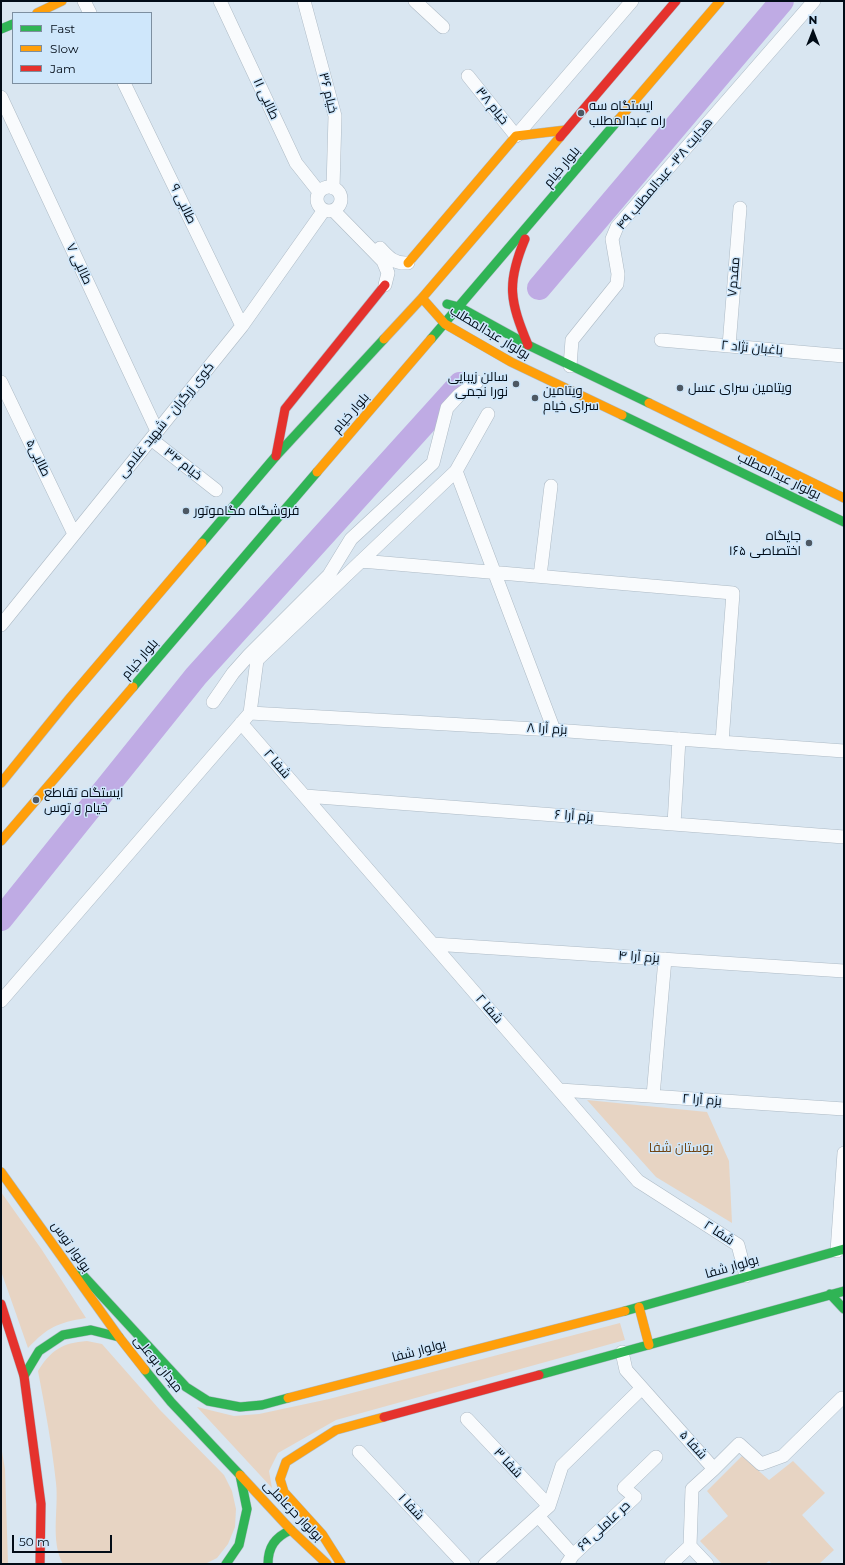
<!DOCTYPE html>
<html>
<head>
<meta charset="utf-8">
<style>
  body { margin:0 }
  #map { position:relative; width:845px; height:1565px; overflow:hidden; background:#d9e6f1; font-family:Montserrat,sans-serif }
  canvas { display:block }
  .frame { position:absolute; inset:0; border:2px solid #020c17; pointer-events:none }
  .legend { position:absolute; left:12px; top:12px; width:140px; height:72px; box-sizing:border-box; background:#cfe7fb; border:1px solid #7d8fa0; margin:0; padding:5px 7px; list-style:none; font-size:12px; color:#020c17 }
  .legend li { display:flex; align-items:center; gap:8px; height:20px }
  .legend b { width:20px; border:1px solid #7d8fa0 }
  .north { position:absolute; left:793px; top:12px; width:40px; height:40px; -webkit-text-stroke:3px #cfe7fb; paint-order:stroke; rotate:0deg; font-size:11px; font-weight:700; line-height:16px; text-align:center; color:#020c17 }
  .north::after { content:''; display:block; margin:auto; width:14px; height:18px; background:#020c17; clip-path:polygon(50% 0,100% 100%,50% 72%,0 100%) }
  .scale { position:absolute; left:12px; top:1535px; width:100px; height:18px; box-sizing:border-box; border:2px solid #020c17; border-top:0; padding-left:5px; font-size:12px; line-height:14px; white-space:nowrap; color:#020c17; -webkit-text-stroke:3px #cfe7fb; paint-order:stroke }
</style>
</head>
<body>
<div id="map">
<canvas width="845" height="1565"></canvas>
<div class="frame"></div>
<ul class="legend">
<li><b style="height:5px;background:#30b455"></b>Fast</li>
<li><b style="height:5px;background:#ff9f0a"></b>Slow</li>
<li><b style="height:5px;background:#e5322d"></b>Jam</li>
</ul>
<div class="north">N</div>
<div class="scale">50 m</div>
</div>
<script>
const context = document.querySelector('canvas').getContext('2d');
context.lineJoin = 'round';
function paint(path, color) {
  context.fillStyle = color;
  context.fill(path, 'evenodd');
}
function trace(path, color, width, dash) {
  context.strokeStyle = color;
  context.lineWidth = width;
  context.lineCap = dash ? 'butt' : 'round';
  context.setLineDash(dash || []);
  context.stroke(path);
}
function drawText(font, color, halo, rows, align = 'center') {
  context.font = font + ' Montserrat,Cairo,sans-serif';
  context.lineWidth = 3;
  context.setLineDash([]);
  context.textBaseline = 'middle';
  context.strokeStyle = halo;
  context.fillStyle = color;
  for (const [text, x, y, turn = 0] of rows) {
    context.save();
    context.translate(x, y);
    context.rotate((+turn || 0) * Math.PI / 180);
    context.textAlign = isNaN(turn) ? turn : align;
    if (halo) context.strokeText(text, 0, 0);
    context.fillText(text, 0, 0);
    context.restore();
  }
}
paint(new Path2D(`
  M587 1100 707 1112 729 1161 732 1223 656 1177Z
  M1 1192 42 1250 86 1318C57 1323 48 1327 28 1348L1 1271Z
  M620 1323 625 1340 336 1420 278 1453 269 1471 272 1488 197 1407 234 1416 259 1414 329 1399Z
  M87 1341 102 1344 160 1410 224 1475 232 1491 236 1509 235 1527 228 1544 217 1558 205 1564H63C50 1541 59 1508 56 1483 52 1445 45 1408 38 1371 51 1350 62 1343 87 1341Z
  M1 1446 5 1469 8 1564H1Z
  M742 1456 769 1480 793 1461 825 1493 802 1515 834 1550 819 1564H772L769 1561 765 1564H722L700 1541 728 1516 707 1491Z`), '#e7d4c3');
trace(new Path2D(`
  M539 288 782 1
  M1 919 196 676 460 384`), '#bfabe4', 24);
const street = new Path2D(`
  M84 1 90 13
  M220 1 296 163 319 192
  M304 1 335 116 333 188
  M415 1 443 27
  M468 76 516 136 632 1
  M124 83 242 326
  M1 97 157 431
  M317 199a12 12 0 1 1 24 0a12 12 0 1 1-24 0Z
  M334 211 383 261 388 273 385 285
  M380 248C389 258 395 264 408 263
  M661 340 844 356
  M729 346 740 208
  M570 366 572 340 617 284 618 274 612 239 617 227 814 1
  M1 382 74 534
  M151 439 216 490
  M456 471 554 730
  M361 561 733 593 722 742
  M540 576 551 486
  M1 625 242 326 324 210
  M213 702 233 673 249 655 329 575 351 539 433 463 447 408 459 395 477 382
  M250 713 554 730 844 751
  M241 723 638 1181 738 1245 746 1276
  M305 796 844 837
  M674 824 679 739
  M433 944 844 971
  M1 1001 250 713 257 660 456 471 488 414
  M560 1090 844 1109
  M653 1096 665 959
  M837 1251 844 1153
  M622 1352 626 1370 714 1469 692 1489 690 1546
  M467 1419 549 1506
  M359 1452 464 1564
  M714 1469 739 1444 761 1464 783 1456 842 1398 844 1400
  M538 1516 573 1555
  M485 1564 549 1506 562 1466 642 1388
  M567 1564 573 1555 635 1497 624 1488 656 1457
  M671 1564 690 1546 707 1564`);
const fast = new Path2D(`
  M1 29 13 24
  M447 304 459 307 528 345 649 403
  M431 339 619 119
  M622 415 844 522
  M202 543 276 456 384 339
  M133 687 317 472
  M79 1271 186 1387 208 1401 240 1407 262 1405 288 1398
  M830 1294 844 1309
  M625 1311 844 1249
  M145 1370 171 1402 240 1475 247 1509 239 1545 226 1564
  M539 1375 844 1291
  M24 1376 39 1351 63 1335 91 1330 119 1337
  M268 1564C268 1547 275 1537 291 1530`);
const slow = new Path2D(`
  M37 13 62 1
  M619 119 720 1
  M408 263 516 136 566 130
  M422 298 445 324 511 362 622 415
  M384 339 422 298 560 137
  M649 403 844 498
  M317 472 431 339
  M1 783 69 699 202 543
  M1 841 133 687
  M1 1172 119 1337 145 1370
  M639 1307 649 1345
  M288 1398 625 1311
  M240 1475 291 1530 327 1564
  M341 1564 322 1534 284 1492 280 1479 286 1462 336 1430 384 1417`);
const jam = new Path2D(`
  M560 137 676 1
  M525 239C506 284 510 301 528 345
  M276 456 285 409 385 285
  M1 1304 24 1376 41 1504 40 1564
  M384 1417 539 1375`);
trace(street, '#adbac5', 14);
trace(fast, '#adbac5', 10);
trace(slow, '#adbac5', 10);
trace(jam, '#adbac5', 10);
trace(street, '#f9fbfd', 13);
trace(fast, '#30b455', 9);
trace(slow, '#ff9f0a', 9);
trace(jam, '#e5322d', 9);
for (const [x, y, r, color] of [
  [581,113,4,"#4d5863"],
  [516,384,4,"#4d5863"],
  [680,388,4,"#4d5863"],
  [535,398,4,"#4d5863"],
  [186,511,4,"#4d5863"],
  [809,543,4,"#4d5863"],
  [36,800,4,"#4d5863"]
]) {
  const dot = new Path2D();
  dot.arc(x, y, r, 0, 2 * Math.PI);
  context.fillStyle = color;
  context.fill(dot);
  trace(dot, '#cfe7fb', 1.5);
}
drawText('13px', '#020c17', '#cfe7fb', [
  ["خیام ۳۶",328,93,76],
  ["طالبی ۱۱",266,99,65],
  ["خیام ۳۸",492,106,51],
  ["بلوار خیام",562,167,-50],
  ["هدایت ۳۸- عبدالمطلب ۴۹",665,174,-50],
  ["طالبی ۹",183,204,64],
  ["طالبی ۷",79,264,65],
  ["مقدم۷",734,277,-85],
  ["بولوار عبدالمطلب",490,333,31],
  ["باغبان نژاد ۲",752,348,5],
  ["بلوار خیام",351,413,-49],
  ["کوی زرگران - شهید غلامی",166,420,-51],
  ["طالبی۵",38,458,64],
  ["خیام ۳۴",183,464,38],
  ["بولوار عبدالمطلب",779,476,26],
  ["بلوار خیام",140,659,-49],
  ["بزم آرا ۸",547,729,3],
  ["شفا ۲",277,764,49],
  ["بزم آرا ۶",574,816,4],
  ["بزم آرا ۴",639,957,4],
  ["شفا ۲",489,1009,49],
  ["بزم آرا ۲",702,1100,4],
  ["شفا ۲",719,1233,33],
  ["بولوار توس",71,1247,55],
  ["بولوار شفا",732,1267,-16],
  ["بولوار شفا",419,1351,-15],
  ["میدان بوعلی",158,1364,51],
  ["شفا ۵",693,1445,48],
  ["شفا ۳",508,1463,47],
  ["شفا ۱",411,1507,47],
  ["بولوار حرعاملی",293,1511,46],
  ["حر عاملی ۶۹",604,1526,-43]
]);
drawText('13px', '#020c17', '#cfe7fb', [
  ["ایستگاه سه",589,106],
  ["راه عبدالمطلب",589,121],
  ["سالن زیبایی",508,377,"right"],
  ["نورا نجمی",508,392,"right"],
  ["ویتامین سرای عسل",688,388],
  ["ویتامین",543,391],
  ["سرای خیام",543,406],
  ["فروشگاه مگاموتور",194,511],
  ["جایگاه",801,536,"right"],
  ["اختصاصی ۱۶۵",801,551,"right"],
  ["ایستگاه تقاطع",44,793],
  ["خیام و توس",44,808]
], 'left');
drawText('13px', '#6f4311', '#cfe7fb', [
  ["بوستان شفا",681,1148]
]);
</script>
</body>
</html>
